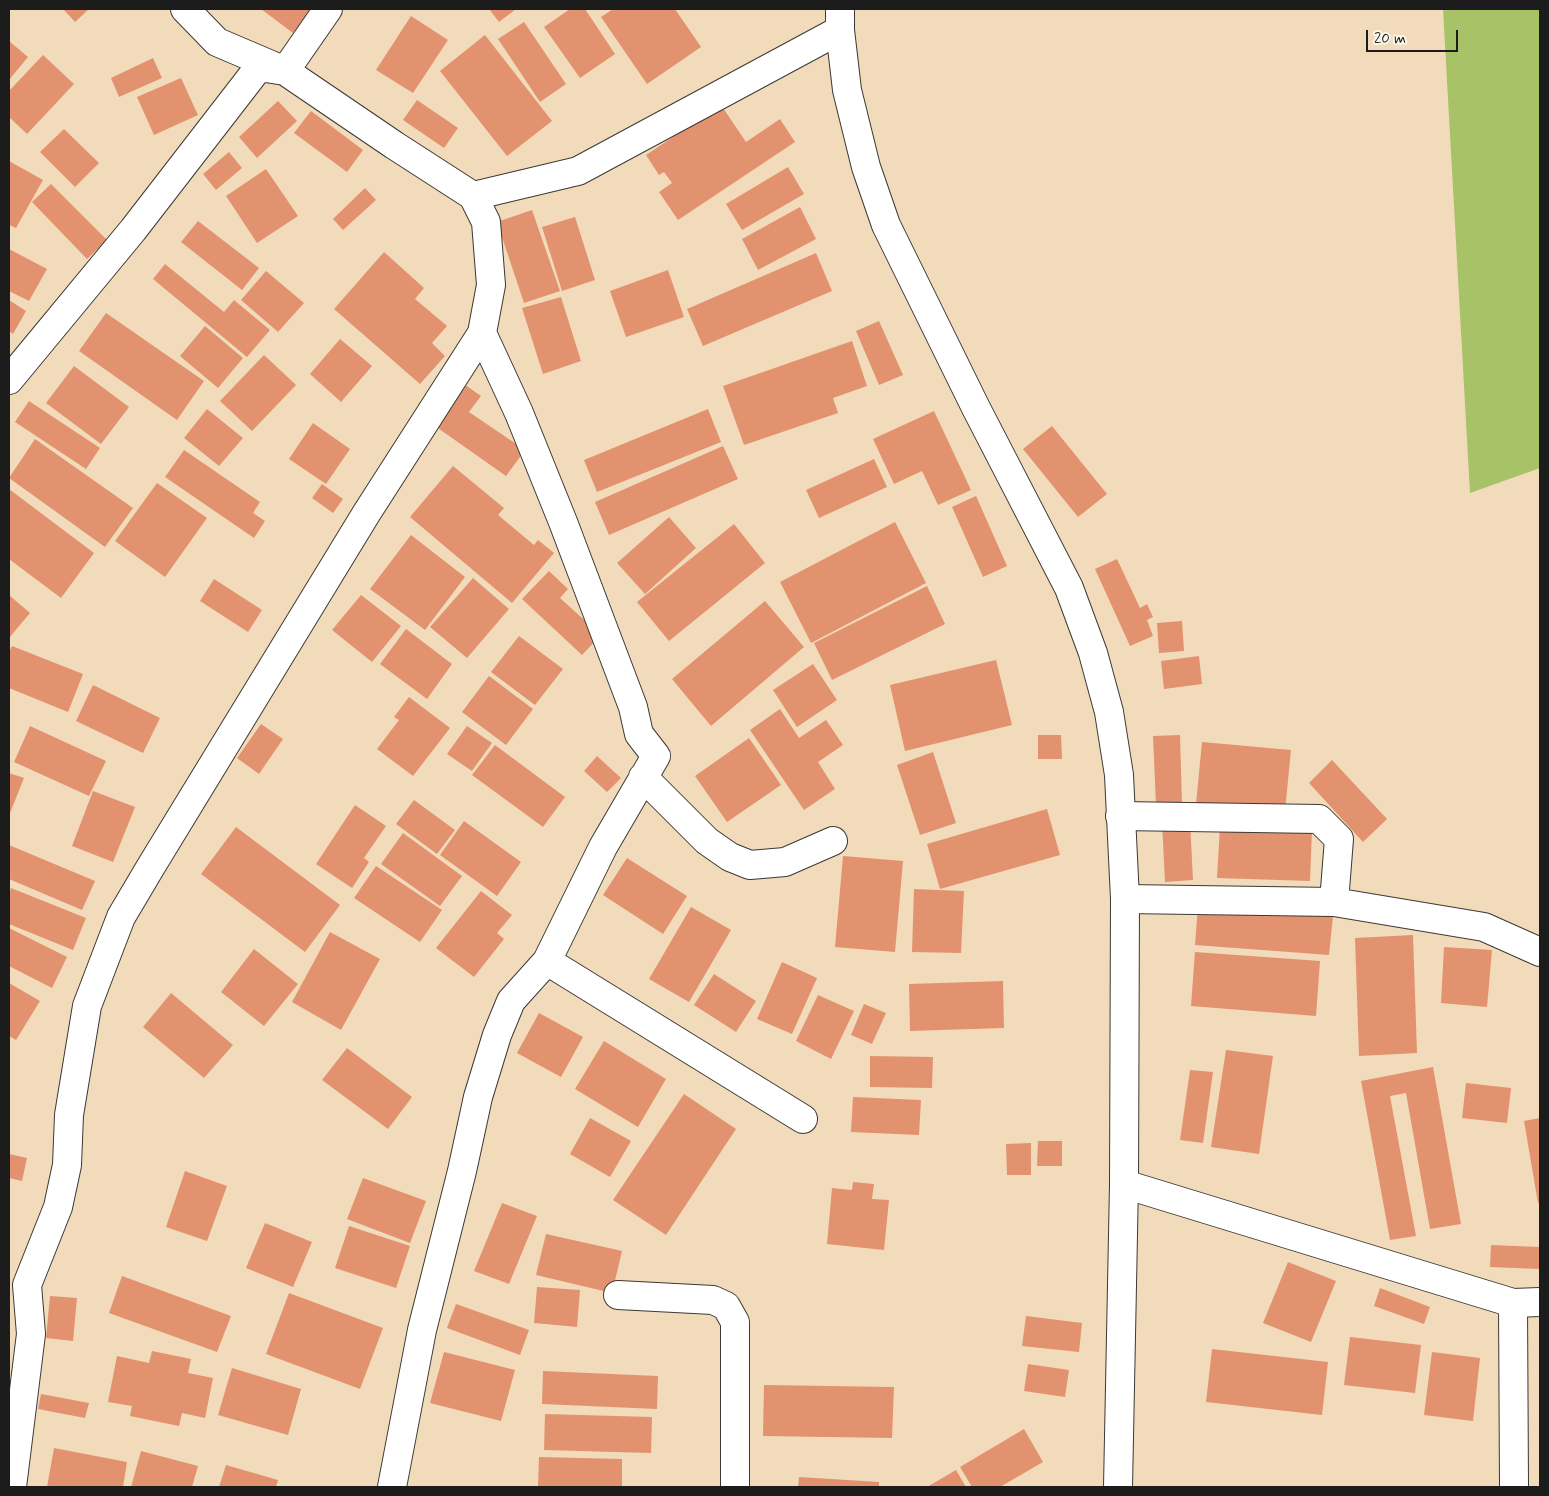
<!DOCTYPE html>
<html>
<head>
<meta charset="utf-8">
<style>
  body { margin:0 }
  #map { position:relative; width:1549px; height:1496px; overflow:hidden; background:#f2dbbb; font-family:Mynerve,sans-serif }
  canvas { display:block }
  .frame { position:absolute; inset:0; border:10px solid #1c1c1c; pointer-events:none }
  .scale { position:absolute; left:1366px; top:30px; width:92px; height:22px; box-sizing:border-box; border:2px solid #1c1c1c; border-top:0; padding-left:6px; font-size:15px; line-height:18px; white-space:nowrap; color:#1c1c1c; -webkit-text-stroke:4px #fbf7ec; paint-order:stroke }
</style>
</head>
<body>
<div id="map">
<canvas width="1549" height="1496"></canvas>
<div class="frame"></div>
<div class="scale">20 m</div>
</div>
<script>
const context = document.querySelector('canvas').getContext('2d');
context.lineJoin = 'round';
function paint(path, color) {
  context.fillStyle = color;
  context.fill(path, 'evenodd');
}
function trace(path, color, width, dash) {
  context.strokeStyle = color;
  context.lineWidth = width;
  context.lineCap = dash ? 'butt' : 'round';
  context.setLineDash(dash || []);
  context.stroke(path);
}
paint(new Path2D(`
  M1443 9H1540V468L1470 493Z`), '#a8c268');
paint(new Path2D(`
  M63 9H89L75 22Z
  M261 9H312L293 33Z
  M489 9H516L499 22Z
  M570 9H585L615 54 580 78 544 27Z
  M613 9H675L701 47 647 84 601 17Z
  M411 16 448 40 413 93 376 70Z
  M524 22 566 84 540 102 498 39Z
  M485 35 552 121 507 156 440 71Z
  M9 41 28 57 9 80Z
  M43 55 74 84 27 134 9 117V91Z
  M153 58 162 78 119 97 111 78Z
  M181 78 198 115 154 135 137 97Z
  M417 100 458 128 444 148 403 120Z
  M278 101 297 121 257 158 239 137Z
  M721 105 746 142 780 119 795 142 678 220 659 192 672 183 664 172 659 175 646 155Z
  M311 111 363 150 347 172 294 133Z
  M64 129 99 163 75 187 40 152Z
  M229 152 242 168 216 190 203 174Z
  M9 161 43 180 16 228 9 225Z
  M788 167 804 194 742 230 726 204Z
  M266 169 298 216 257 243 226 196Z
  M51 184 107 240 87 259 32 202Z
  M365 188 376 200 343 230 333 219Z
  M800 207 816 239 758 270 742 239Z
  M532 210 560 291 524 303 497 222Z
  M575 217 595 280 562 291 542 227Z
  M198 221 259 268 242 290 181 242Z
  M9 249 47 269 29 301 9 291Z
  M384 252 424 288 415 299 447 326 432 343 445 356 420 384 334 309Z
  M816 253 832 291 703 346 687 309Z
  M165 264 224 312 234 300 270 330 247 357 153 279Z
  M668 270 684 317 626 337 610 291Z
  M266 271 304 303 278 332 241 300Z
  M561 297 581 361 543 374 522 308Z
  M9 300 26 311 13 334 9 331Z
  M106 313 204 381 177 420 79 351Z
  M879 321 903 375 879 385 856 331Z
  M205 326 243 358 218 388 180 356Z
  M340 339 372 366 341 402 310 374Z
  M852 341 867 386 833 398 838 413 744 445 723 386Z
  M264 355 296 385 252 431 220 401Z
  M74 366 129 407 101 444 46 403Z
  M464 384 481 396 469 412 525 450 506 476 435 426Z
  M29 401 100 448 86 469 15 422Z
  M207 409 243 438 219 466 184 438Z
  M708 409 721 442 597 492 584 460Z
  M934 411 971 490 938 505 922 471 894 484 873 439Z
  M313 423 350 449 326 484 289 459Z
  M1052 426 1107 494 1078 517 1023 449Z
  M35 439 133 508 105 547 9 478Z
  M723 446 738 479 609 535 595 502Z
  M184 450 260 502 253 513 265 521 254 538 165 477Z
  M874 459 887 487 819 518 806 490Z
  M453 466 504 508 498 515 534 545 538 540 554 553 512 603 410 517Z
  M157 483 207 518 165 577 115 541Z
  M322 484 343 499 333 513 312 498Z
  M9 489 94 553 61 598 9 559Z
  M976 496 1007 566 983 577 952 507Z
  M669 517 696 548 645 594 617 563Z
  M895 522 926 583 811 643 780 582Z
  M734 524 765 563 669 641 637 602Z
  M411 535 465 577 425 630 370 589Z
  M1117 559 1140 608 1147 604 1153 617 1147 620 1153 636 1130 646 1095 569Z
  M549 571 568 589 560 598 601 635 582 655 522 599Z
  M473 578 509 609 467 658 430 627Z
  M214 579 262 610 248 632 200 601Z
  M927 586 945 624 832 680 814 643Z
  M9 595 30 613 9 638Z
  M361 595 401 626 372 662 332 630Z
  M765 601 804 647 711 726 672 679Z
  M1182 621 1184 651 1159 653 1157 623Z
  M406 629 452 664 427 699 380 664Z
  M519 636 563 669 535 705 491 672Z
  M12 646 83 674 68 712 9 688V652Z
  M1199 656 1202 684 1164 689 1161 661Z
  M996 660 1012 725 905 751 890 685Z
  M813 664 837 700 797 727 773 690Z
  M489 676 533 709 506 745 462 712Z
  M93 685 160 718 143 753 76 721Z
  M409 697 450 728 413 776 377 749 399 720 394 717Z
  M780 709 799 738 826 720 843 745 818 762 835 789 804 810 750 730Z
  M261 724 283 739 259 774 237 758Z
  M30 726 106 761 89 796 14 762Z
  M467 726 492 743 472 771 447 754Z
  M1038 735H1061L1062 759H1038Z
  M1180 735 1182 805 1156 806 1153 736Z
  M749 738 781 785 727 822 695 776Z
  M1202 742 1291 750 1285 811 1196 804Z
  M495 745 565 797 543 827 472 775Z
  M933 752 956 823 920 835 897 765Z
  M597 756 621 778 607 792 584 771Z
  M1332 760 1387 819 1363 842 1309 783Z
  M9 773 24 778 10 813 9 812Z
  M93 791 135 807 113 862 72 846Z
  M414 800 455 830 437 854 396 824Z
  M355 805 386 826 364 858 369 862 352 888 316 864Z
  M1047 809 1060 855 940 889 927 844Z
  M464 821 521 862 497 896 440 855Z
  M1190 821 1193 880 1165 882 1162 822Z
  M1220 826 1312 830 1310 881 1217 878Z
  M236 827 340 905 305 952 201 874Z
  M403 833 462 876 440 906 381 864Z
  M9 845 95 881 82 910 9 879Z
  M843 856 903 861 895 952 835 947Z
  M627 858 687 896 663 934 603 895Z
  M376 866 442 910 420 942 354 898Z
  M11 888 86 918 73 950 9 924V894Z
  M914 889 964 891 961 953 912 952Z
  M481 891 512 915 497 933 504 939 474 977 436 948Z
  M1198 906 1333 916 1329 955 1195 945Z
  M691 907 731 930 689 1002 649 979Z
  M9 928 67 957 52 988 9 966Z
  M330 932 380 959 341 1030 292 1002Z
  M1413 935 1417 1053 1359 1056 1355 938Z
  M1444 947 1492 950 1487 1007 1441 1003Z
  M254 949 298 984 264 1026 221 992Z
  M1195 952 1320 961 1316 1016 1191 1006Z
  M782 962 817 978 792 1034 757 1019Z
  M714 974 756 1001 736 1032 694 1005Z
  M1003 981 1004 1028 910 1031 909 984Z
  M9 983 40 1001 16 1040 9 1036Z
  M171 993 233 1045 204 1078 143 1027Z
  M818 995 854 1011 831 1059 796 1041Z
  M864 1004 886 1013 872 1044 851 1035Z
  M539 1013 583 1037 561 1077 517 1053Z
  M604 1041 666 1079 638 1127 575 1089Z
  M347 1048 412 1097 388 1129 322 1080Z
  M1226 1050 1273 1056 1259 1154 1211 1147Z
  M870 1056 933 1057 932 1088 870 1087Z
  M1433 1067 1461 1224 1430 1229 1406 1093 1390 1096 1416 1236 1390 1240 1361 1081Z
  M1190 1070 1213 1072 1203 1143 1180 1140Z
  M1466 1083 1511 1088 1507 1123 1462 1118Z
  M684 1094 736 1129 666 1235 613 1200Z
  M853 1097 921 1100 919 1135 851 1132Z
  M590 1118 631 1141 610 1177 570 1154Z
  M1540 1118V1202L1538 1203 1524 1121Z
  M1038 1141H1062V1166H1037Z
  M1031 1143V1175H1007L1006 1144Z
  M9 1154 27 1158 22 1181 9 1178Z
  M185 1171 227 1186 207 1241 166 1227Z
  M363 1178 426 1201 410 1243 347 1219Z
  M853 1182 874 1184 872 1199 889 1200 884 1250 827 1244 832 1188 852 1190Z
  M502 1203 537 1216 509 1284 474 1271Z
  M265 1223 312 1242 293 1287 246 1268Z
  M349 1226 410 1246 396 1288 335 1268Z
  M546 1234 622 1251 612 1293 536 1275Z
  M1491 1245 1540 1247V1269L1490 1267Z
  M1288 1262 1336 1281 1311 1342 1263 1323Z
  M122 1276 231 1316 217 1352 109 1313Z
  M537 1287 580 1290 577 1327 534 1323Z
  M1380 1288 1430 1307 1424 1324 1374 1306Z
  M289 1293 383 1328 360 1389 266 1354Z
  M50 1296 77 1298 73 1341 46 1338Z
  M456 1304 529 1330 520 1355 447 1328Z
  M1026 1316 1082 1323 1079 1352 1022 1346Z
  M1350 1337 1421 1345 1415 1393 1344 1385Z
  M1212 1349 1328 1362 1322 1415 1206 1402Z
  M152 1351 191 1359 188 1373 213 1378 205 1418 182 1413 179 1426 130 1416 132 1406 108 1402 117 1356 149 1363Z
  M444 1352 515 1370 501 1421 430 1403Z
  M1432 1352 1480 1358 1473 1421 1424 1415Z
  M1028 1364 1069 1370 1065 1397 1024 1391Z
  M232 1368 301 1389 288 1435 218 1415Z
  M543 1371 658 1376 657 1409 542 1404Z
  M764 1385 894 1387 892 1438 763 1436Z
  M41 1394 89 1403 85 1418 38 1409Z
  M545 1414 652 1417 651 1453 544 1450Z
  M1024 1429 1043 1462 1000 1487H972L960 1467Z
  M54 1448 127 1462 123 1487H47Z
  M141 1451 198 1466 192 1487H131Z
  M539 1457 622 1459V1487H538Z
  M226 1465 278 1480 276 1487H219Z
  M956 1470 966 1487H927Z
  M799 1477 879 1482V1487H798Z`), '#e2926e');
const minor = new Path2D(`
  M185 9 217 42 285 71 394 145 473 196 578 171 840 30
  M9 380 133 230 259 67 285 71 328 9
  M643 777 707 841 730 857 750 865 785 862 833 841
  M1120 816 1319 819 1339 839 1334 902
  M1125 899 1334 902 1484 927 1540 952
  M547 961 803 1119
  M1124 1184 1513 1303 1540 1302
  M618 1295 713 1300 726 1306 735 1322V1487
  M1513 1303 1514 1487
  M12 1487 31 1334 27 1285 58 1207 67 1165 69 1115 87 1006 121 917 150 868 366 514 482 333
  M392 1487 422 1330 462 1171 478 1097 497 1035 511 1001 547 961 603 847 656 756 639 734 633 707 563 522 519 413 482 333 491 285 486 222 473 196`);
const tertiary = new Path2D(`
  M840 9V30L847 90 866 167 886 225 976 408 1069 588 1093 653 1109 712 1119 775 1125 899 1124 1184 1118 1487`);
trace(minor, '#3c3934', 30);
trace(tertiary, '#3c3934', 30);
trace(minor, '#fff', 28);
trace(tertiary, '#fff', 28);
</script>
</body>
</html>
